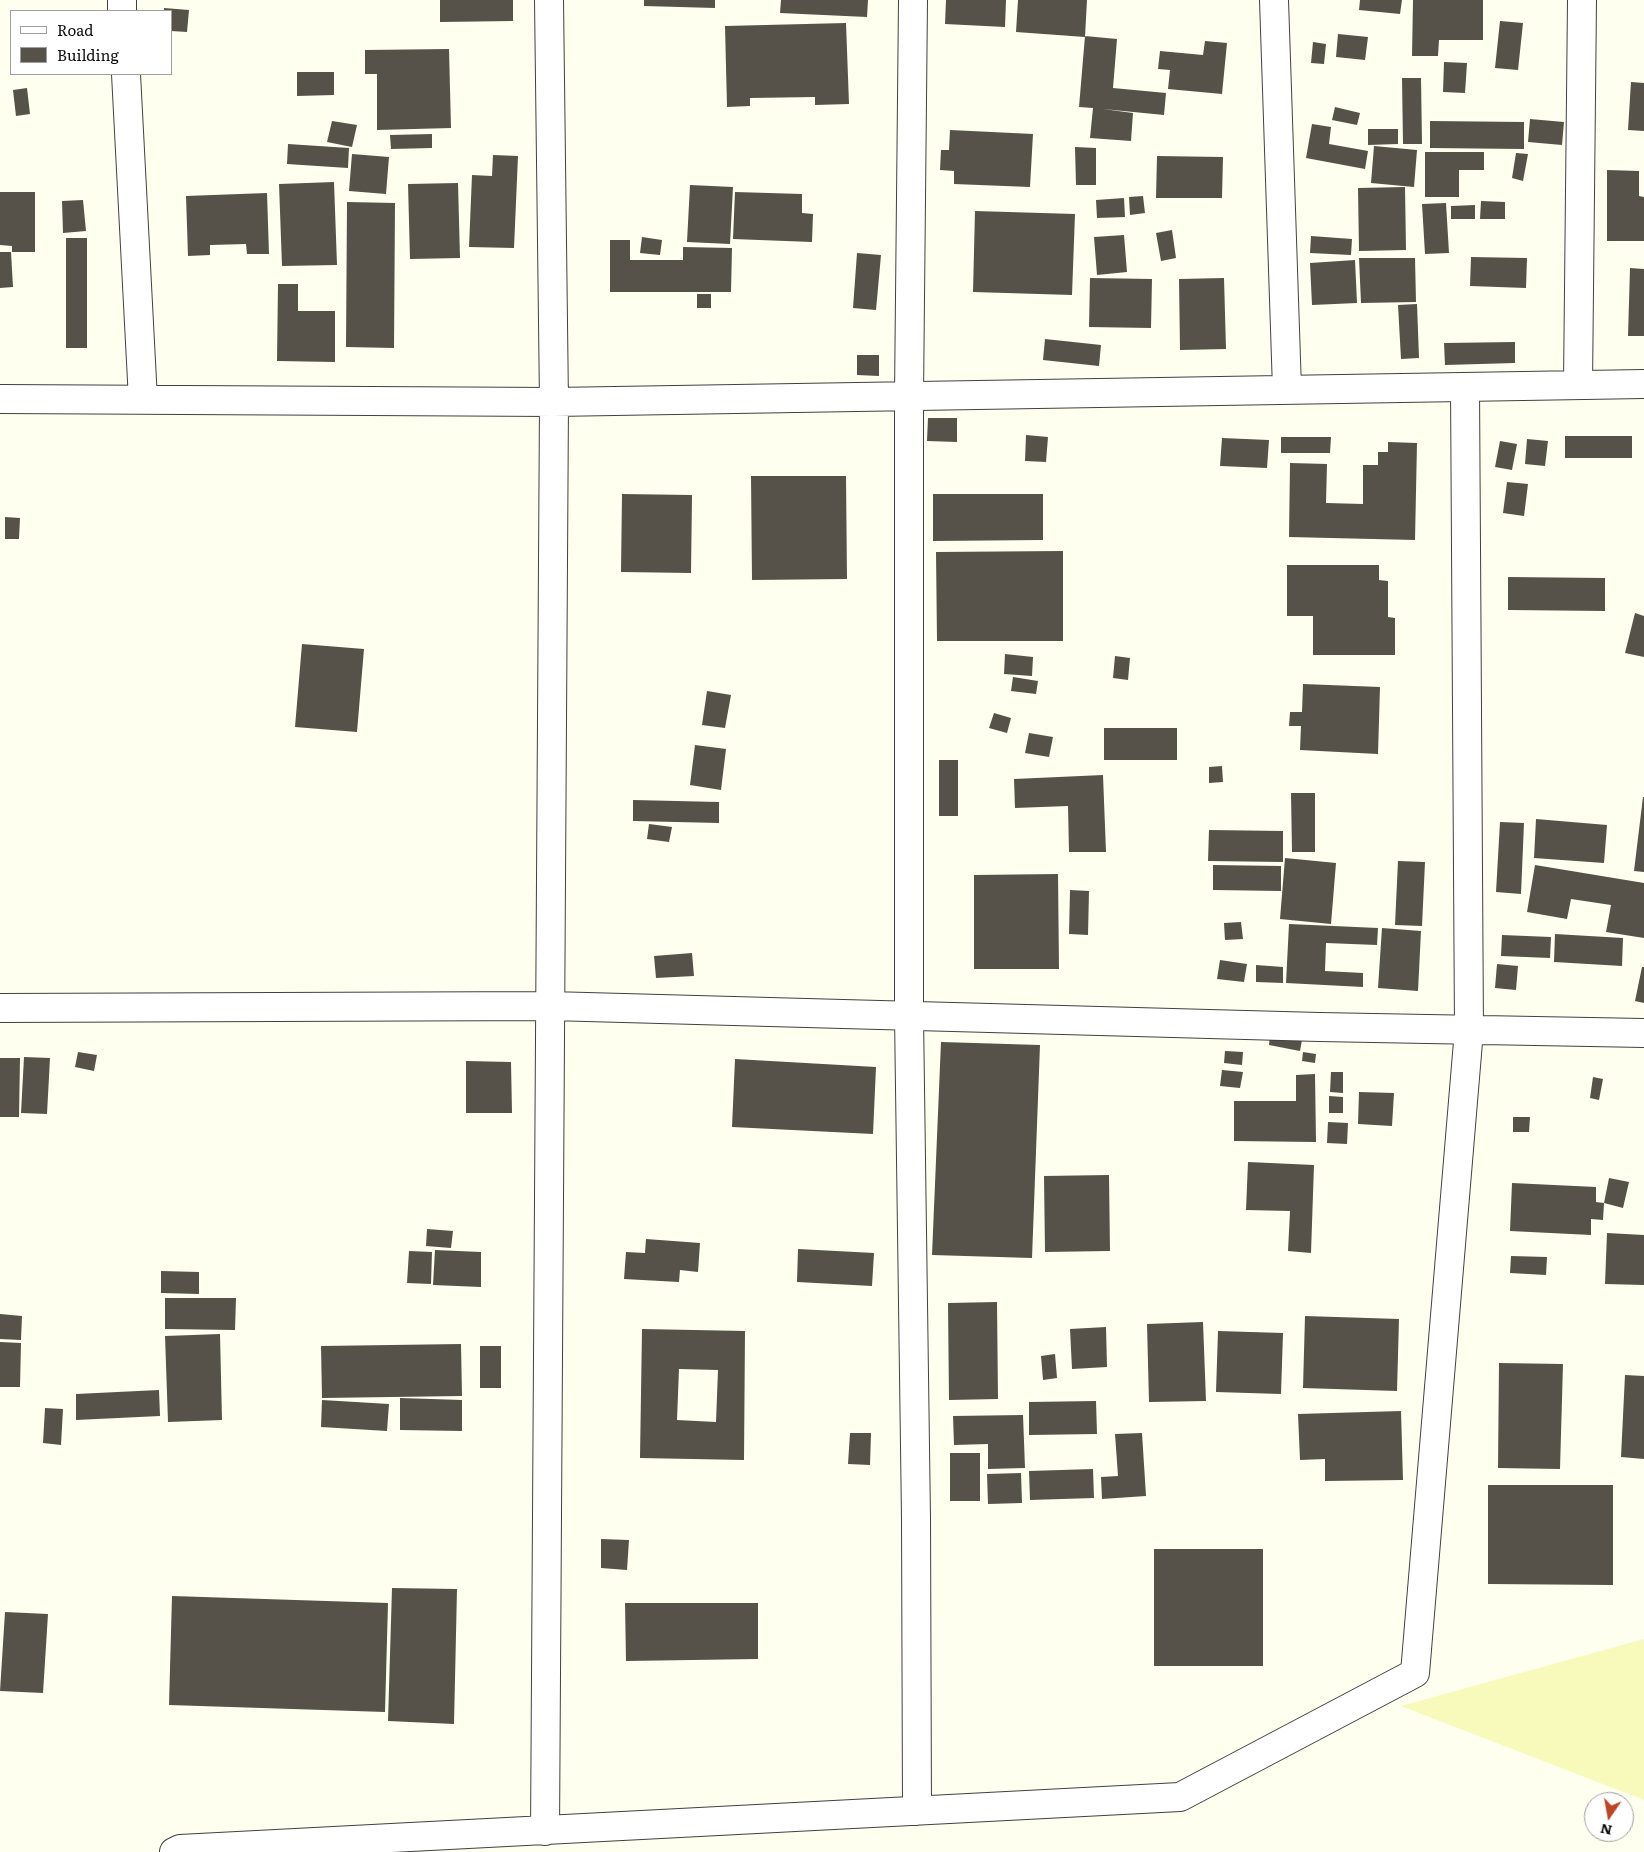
<!DOCTYPE html>
<html>
<head>
<meta charset="utf-8">
<style>
  body { margin:0 }
  #map { position:relative; width:1644px; height:1852px; overflow:hidden; background:#feffee; font-family:Literata,serif }
  canvas { display:block }
  .legend { position:absolute; left:10px; top:10px; width:162px; height:65px; box-sizing:border-box; background:#fff; border:1px solid #9f9f9f; margin:0; padding:6px 9px; list-style:none; font-size:15px; color:#0e0e0e }
  .legend li { display:flex; align-items:center; gap:10px; height:25px }
  .legend b { width:25px; border:1px solid #9f9f9f }
  .north { position:absolute; left:1584px; top:1792px; width:50px; height:50px; box-sizing:border-box; background:#fff; border:1px solid #9f9f9f; border-radius:50%; rotate:192deg; font-size:14px; font-weight:700; line-height:20px; text-align:center; color:#0e0e0e }
  .north::after { content:''; display:block; margin:auto; width:18px; height:22px; background:#bd4526; clip-path:polygon(50% 0,100% 100%,50% 72%,0 100%) }
</style>
</head>
<body>
<div id="map">
<canvas width="1644" height="1852"></canvas>
<ul class="legend">
<li><b style="height:6px;background:#fff"></b>Road</li>
<li><b style="height:14px;background:#56524a"></b>Building</li>
</ul>
<div class="north">N</div>
</div>
<script>
const context = document.querySelector('canvas').getContext('2d');
context.lineJoin = 'round';
function paint(path, color) {
  context.fillStyle = color;
  context.fill(path, 'evenodd');
}
function trace(path, color, width, dash) {
  context.strokeStyle = color;
  context.lineWidth = width;
  context.lineCap = dash ? 'butt' : 'round';
  context.setLineDash(dash || []);
  context.stroke(path);
}
paint(new Path2D(`
  M1644 1639V1800L1401 1706Z`), '#f8fabb');
paint(new Path2D(`
  M440 0H513V21L440 22Z
  M644 0H715V8L644 6Z
  M781 0H868L867 17 780 13Z
  M946 0H1006L1005 27 945 24Z
  M1018 0H1087L1085 37 1016 32Z
  M1360 0H1402L1400 14 1359 10Z
  M1413 0H1483V40H1439L1438 56H1412Z
  M164 8 189 10 187 32 171 31V11H164Z
  M1500 21 1523 23 1518 70 1495 68Z
  M846 23 849 104 815 105V97L750 98V106L727 107 725 26Z
  M1338 34 1368 37 1365 60 1336 57Z
  M1085 36 1117 39 1113 88 1166 93 1164 115 1103 109 1133 113 1131 141 1090 138 1093 108 1079 107Z
  M1205 41 1227 43 1222 94 1168 89 1170 70 1158 69 1160 51 1203 55Z
  M1313 42 1326 44 1324 64 1311 63Z
  M449 49 451 128 377 130V74H365V50Z
  M1444 62 1467 63 1465 93 1443 92Z
  M297 72H334V95L297 96Z
  M1402 78H1421L1422 144H1403Z
  M1631 82 1644 83V131L1628 130Z
  M27 88 30 114 16 116 13 90Z
  M1335 107 1360 113 1357 125 1332 120Z
  M1530 119 1564 122 1562 145 1528 142Z
  M332 121 357 125 352 147 327 142Z
  M1430 121 1524 122V149L1430 148Z
  M1312 124 1331 127 1329 144 1368 151 1365 169 1306 158Z
  M1368 129H1398V144L1368 145Z
  M950 130 1033 134 1030 187 954 184V171L940 170 941 150H949Z
  M432 134V148L391 149 390 135Z
  M288 144 349 148 348 168 287 164Z
  M1374 146 1417 150 1414 187 1371 183Z
  M1075 147 1096 148V185H1076Z
  M1425 152H1484V170H1459V197H1425Z
  M1516 153 1528 154 1523 181 1512 178Z
  M352 154 389 157 386 194 349 191Z
  M493 155 518 156 514 248 469 247 472 175 492 176Z
  M1157 156 1223 157 1222 198H1156Z
  M1607 170 1639 171V196L1644 197V241H1607Z
  M334 182 337 265 282 266 279 184Z
  M458 183 460 258 410 259 408 184Z
  M690 185 733 187 730 244 687 242Z
  M1405 187 1406 250 1359 251 1358 188Z
  M0 192H35V252H12V246L0 245Z
  M735 192 802 194V213L813 214 812 242 733 239Z
  M267 193 269 254H247L246 244 210 245V255L188 256 186 196Z
  M1143 196 1145 213 1130 215 1129 197Z
  M1124 198 1125 217 1097 218 1096 200Z
  M83 200 86 231 63 233 62 201Z
  M1481 201 1505 202V219H1480Z
  M347 202 395 203 394 348 346 347Z
  M1446 203 1449 253 1425 254 1422 204Z
  M1475 205V219H1451V206Z
  M975 211 1075 214 1072 295 973 292Z
  M1172 230 1176 258 1161 261 1156 233Z
  M1124 235 1127 272 1097 275 1094 237Z
  M1311 236 1352 239 1351 255 1310 253Z
  M642 237 662 240 660 255 640 253Z
  M66 238H87V348H66Z
  M610 240H630V260H683V247L732 248 731 292H610Z
  M0 252H11L13 287 0 288Z
  M857 253 881 255 876 310 853 308Z
  M1471 257 1527 258 1526 288 1470 286Z
  M1359 258H1415L1416 302 1361 303Z
  M1355 260 1357 303 1312 305 1310 263Z
  M1630 268 1644 269V336H1628Z
  M1090 278 1152 279 1151 328 1089 327Z
  M1224 278 1226 349 1180 350 1179 279Z
  M278 284H298V311H335V362L277 361Z
  M697 294H711V308H697Z
  M1417 304 1419 358 1401 359 1398 305Z
  M1045 339 1101 345 1099 366 1043 360Z
  M1515 342V363L1445 365 1444 343Z
  M857 355H879V376L857 375Z
  M928 418H957V442L927 441Z
  M1026 435 1048 437 1046 462 1025 461Z
  M1565 436H1632V458H1565Z
  M1281 437H1331L1330 453H1281Z
  M1222 438 1269 440 1267 468 1220 466Z
  M1527 439 1548 441 1545 466 1525 464Z
  M1500 441 1517 444 1512 470 1495 467Z
  M1388 442 1417 443 1415 540 1289 537 1290 463 1327 464 1326 503 1363 504V465H1378V452H1388Z
  M751 476H846L847 579 752 580Z
  M1507 482 1528 484 1524 516 1503 513Z
  M622 494 692 495 691 573 621 572Z
  M933 494H1043V540L933 541Z
  M5 517 20 518 19 539H5Z
  M1063 551V641H937L936 552Z
  M1287 565H1379V580L1388 581V617L1395 618V655H1313V616H1287Z
  M1508 577 1605 578V611L1508 610Z
  M1635 613 1644 616V657L1625 653Z
  M302 644 364 649 357 732 295 727Z
  M1005 654 1033 657 1032 676 1004 674Z
  M1115 656 1130 658 1128 680 1113 678Z
  M1013 677 1038 681 1036 694 1011 691Z
  M1303 684 1380 687 1378 754 1300 750 1301 726H1289L1290 712H1302Z
  M707 691 731 695 725 728 702 725Z
  M994 713 1011 718 1007 733 989 728Z
  M1104 728H1177V760H1104Z
  M1029 733 1053 737 1049 757 1025 753Z
  M695 745 726 749 721 790 690 785Z
  M939 760H958V816H939Z
  M1222 766 1223 782 1209 783V767Z
  M1103 775 1106 852H1069L1068 806 1015 808 1014 779Z
  M1291 793H1315V852H1292Z
  M1643 797H1644V872L1634 871Z
  M633 800 719 802V823L633 821Z
  M1536 819 1607 825 1604 863 1534 858Z
  M1500 822 1524 823 1521 894 1496 892Z
  M649 824 672 827 669 842 647 839Z
  M1209 830 1283 831V862L1208 861Z
  M1285 858 1336 863 1331 924 1280 919Z
  M1398 861 1425 862 1422 926 1395 925Z
  M1213 865 1281 866V891L1213 890Z
  M1535 865 1644 883V938L1606 932 1611 905 1571 899 1567 919 1527 912Z
  M1058 874 1059 969H974V875Z
  M1070 890 1089 891 1088 935 1069 934Z
  M1241 922 1243 939 1225 940 1224 923Z
  M1289 924 1378 928 1377 945 1326 943 1325 971 1363 973V987L1286 983Z
  M1382 928 1421 931 1418 991 1378 988Z
  M1555 934 1623 938 1622 966 1554 962Z
  M1502 935 1551 937 1550 958 1501 956Z
  M692 953 694 976 656 978 654 956Z
  M1220 960 1247 964 1244 982 1217 979Z
  M1497 964 1518 966 1516 990 1495 988Z
  M1256 965 1283 967V983L1256 982Z
  M1642 967H1644V1003L1635 1001Z
  M1270 1034 1302 1040 1300 1051 1269 1045Z
  M941 1042 1040 1045 1032 1258 932 1255Z
  M1225 1051 1243 1052 1242 1065 1224 1063Z
  M78 1052 97 1055 94 1071 75 1067Z
  M1303 1052 1316 1054 1315 1063 1302 1061Z
  M24 1057 50 1058 47 1114 21 1113Z
  M0 1058H20L19 1117H0Z
  M735 1059 876 1067 873 1134 732 1127Z
  M466 1061 511 1062 512 1113H466Z
  M1222 1070 1243 1072 1240 1088 1220 1086Z
  M1331 1072H1343V1093L1330 1092Z
  M1315 1074 1316 1142 1234 1141V1101H1296V1075Z
  M1593 1077 1603 1079 1599 1100 1590 1098Z
  M1359 1092 1394 1093 1392 1126 1358 1124Z
  M1329 1096 1343 1097V1113H1329Z
  M1513 1117H1530L1529 1132H1513Z
  M1328 1122 1348 1123 1347 1144 1327 1143Z
  M1248 1162 1314 1165 1311 1253 1288 1251 1290 1211 1246 1210Z
  M1109 1175 1110 1251 1045 1252 1044 1176Z
  M1609 1178 1629 1182 1623 1208 1604 1203 1603 1220 1591 1219V1235L1510 1231 1512 1183 1596 1187V1202L1604 1203Z
  M427 1229 453 1231 451 1248 426 1246Z
  M1607 1233 1644 1235V1285L1605 1284Z
  M646 1239 700 1243 698 1272 680 1270 679 1282 624 1279 626 1252 645 1253Z
  M798 1249 874 1253 872 1286 797 1282Z
  M435 1250 481 1252V1287L433 1285Z
  M409 1251 432 1252 431 1284 407 1283Z
  M1511 1256 1547 1257 1546 1275 1510 1273Z
  M161 1271 199 1272V1294L161 1293Z
  M165 1298H236L235 1330 165 1329Z
  M997 1302 998 1399 949 1400 948 1303Z
  M0 1314 22 1316 21 1340 0 1339Z
  M1305 1316 1399 1319 1397 1391 1303 1388Z
  M1203 1322 1206 1401 1149 1402 1147 1324Z
  M1106 1327 1107 1367 1072 1369 1070 1329Z
  M642 1329 745 1331 744 1460 640 1458ZM679 1369 718 1370 716 1422 677 1420Z
  M1218 1331 1283 1333 1281 1394 1216 1392Z
  M220 1334 222 1420 168 1422 165 1336Z
  M0 1342 21 1343 20 1387H0Z
  M461 1344 462 1396 322 1398 321 1346Z
  M480 1346H501V1388H480Z
  M1055 1354 1057 1378 1043 1380 1041 1356Z
  M1499 1363 1563 1364 1560 1469 1498 1468Z
  M1625 1375 1644 1376V1459L1621 1457Z
  M159 1390 160 1416 76 1420V1394Z
  M400 1398 462 1400V1431L400 1430Z
  M322 1400 389 1404 387 1431 321 1427Z
  M1096 1401 1097 1434 1029 1435V1402Z
  M45 1408 63 1409 61 1445 43 1443Z
  M1401 1411 1403 1480 1325 1481V1459L1300 1460 1298 1414Z
  M1023 1415 1025 1468 988 1469V1444L954 1445 953 1416Z
  M850 1433H871L870 1465 848 1464Z
  M1142 1433 1146 1496 1102 1499 1101 1477 1118 1476 1115 1434Z
  M950 1453H980V1501H950Z
  M1093 1469 1094 1498 1030 1500 1029 1471Z
  M1021 1473 1022 1503 988 1504 987 1474Z
  M1488 1485H1613V1585L1488 1584Z
  M601 1539 629 1540 627 1570 601 1568Z
  M1154 1549H1263V1666H1154Z
  M392 1588 457 1589 454 1724 388 1721Z
  M172 1596 388 1603 385 1712 169 1705Z
  M625 1603H758V1659L626 1661Z
  M5 1612 48 1614 43 1693 0 1691Z`), '#56524a');
const minor = new Path2D(`
  M122 0V11
  M913 0 909 396V1016L916 1518 917 1811
  M1274 0 1287 389
  M126 74 143 400
  M1578 385 1582 0
  M0 399 554 402 1644 384
  M0 1008 550 1006 1319 1027 1644 1033
  M545 1831 554 402 549 0
  M174 1852 180 1849 1180 1797 1415 1673 1469 1030 1465 387`);
trace(minor, '#414141', 30);
trace(minor, '#fff', 28);
</script>
</body>
</html>
